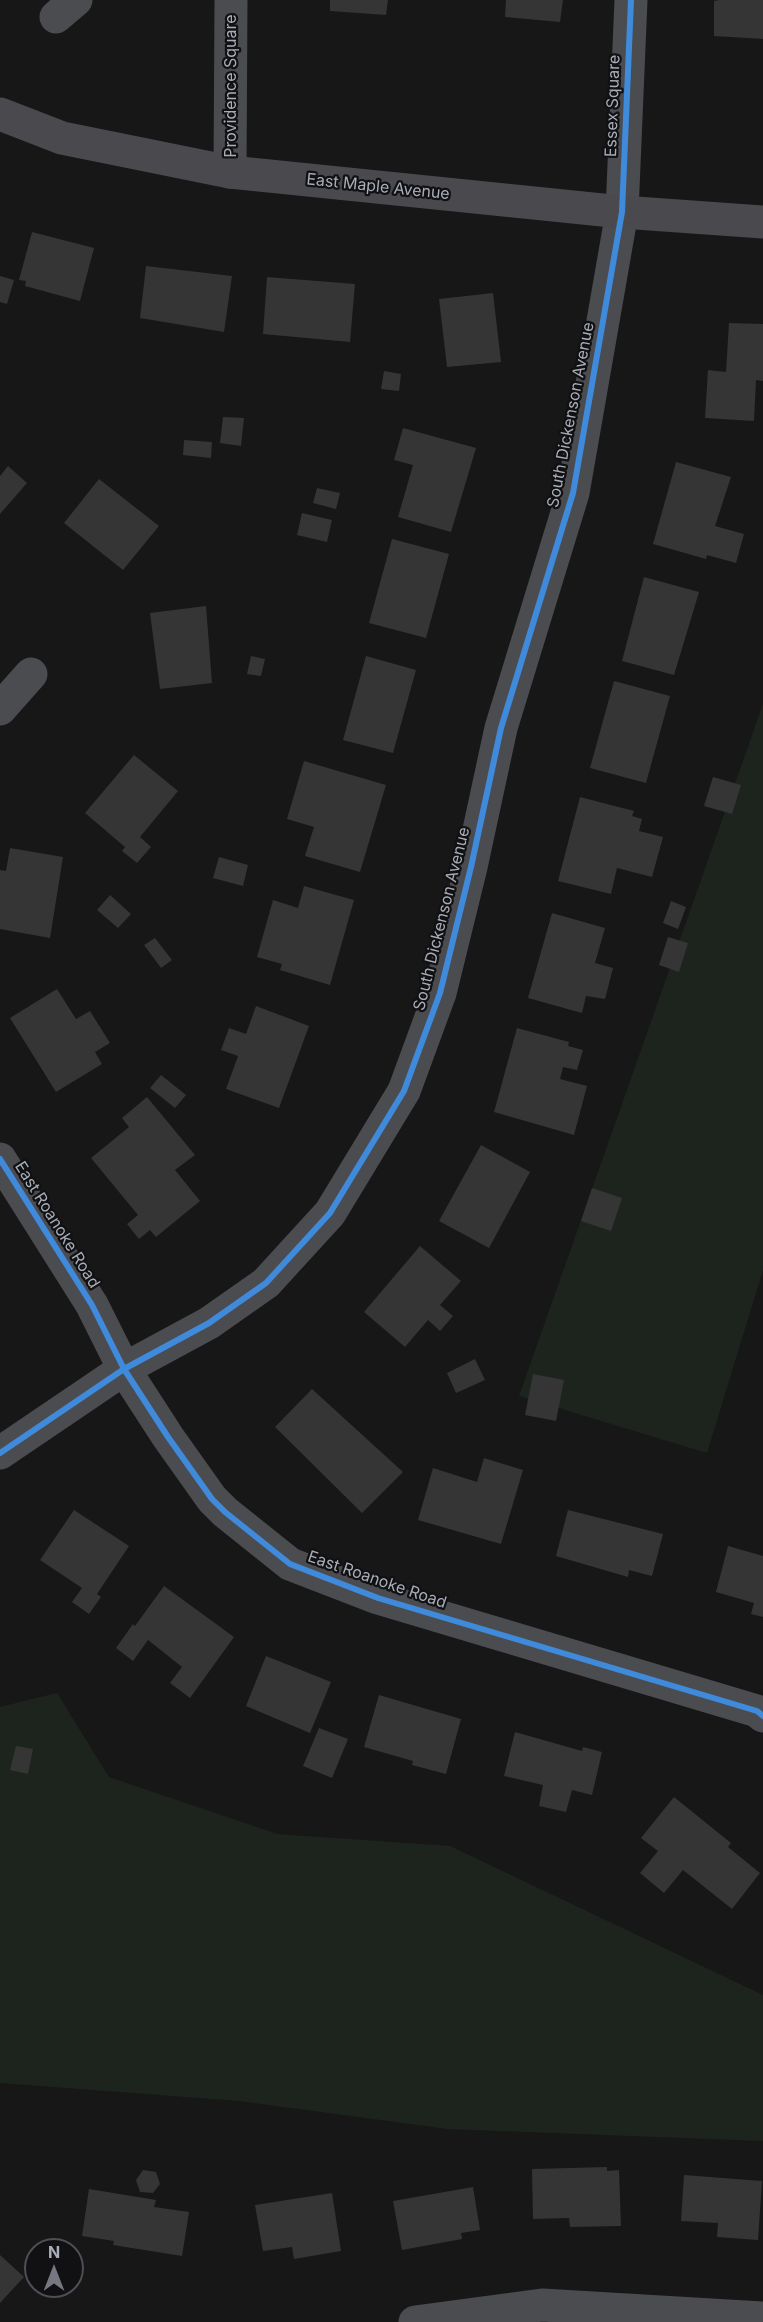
<!DOCTYPE html>
<html>
<head>
<meta charset="utf-8">
<style>
  body { margin:0 }
  #map { position:relative; width:763px; height:2322px; overflow:hidden; background:#171717; font-family:Inter,sans-serif }
  canvas { display:block }
  .north { position:absolute; left:24px; top:2238px; width:60px; height:60px; box-sizing:border-box; background:#111113; border:2px solid #4d4f55; border-radius:50%; rotate:0deg; font-size:16px; font-weight:700; line-height:24px; text-align:center; color:#a8adb8 }
  .north::after { content:''; display:block; margin:auto; width:21px; height:27px; background:#757880; clip-path:polygon(50% 0,100% 100%,50% 72%,0 100%) }
</style>
</head>
<body>
<div id="map">
<canvas width="763" height="2322"></canvas>
<div class="north">N</div>
</div>
<script>
const context = document.querySelector('canvas').getContext('2d');
context.lineJoin = 'round';
function paint(path, color) {
  context.fillStyle = color;
  context.fill(path, 'evenodd');
}
function trace(path, color, width, dash) {
  context.strokeStyle = color;
  context.lineWidth = width;
  context.lineCap = dash ? 'butt' : 'round';
  context.setLineDash(dash || []);
  context.stroke(path);
}
function drawText(font, color, halo, rows, align = 'center') {
  context.font = font + ' Inter,sans-serif';
  context.lineWidth = 4.5;
  context.setLineDash([]);
  context.textBaseline = 'middle';
  context.strokeStyle = halo;
  context.fillStyle = color;
  for (const [text, x, y, turn = 0] of rows) {
    context.save();
    context.translate(x, y);
    context.rotate((+turn || 0) * Math.PI / 180);
    context.textAlign = isNaN(turn) ? turn : align;
    if (halo) context.strokeText(text, 0, 0);
    context.fillText(text, 0, 0);
    context.restore();
  }
}
paint(new Path2D(`
  M763 704V1270L707 1453 519 1396Z
  M57 1693 109 1777 277 1834 450 1846 763 1995V2141L448 2129 239 2101 0 2083V1707Z`), '#1d241e');
paint(new Path2D(`
  M330 0H388L386 15 330 11Z
  M506 0H563L560 22 505 17Z
  M719 0H763V39L714 36V1Z
  M32 232 94 248 80 301 25 286 26 281 19 280Z
  M146 266 232 276 224 332 140 318Z
  M0 276 14 280 7 304 0 302Z
  M267 277 355 284 350 342 263 334Z
  M493 293 501 362 447 367 439 299Z
  M729 323 763 324V381L756 380 754 421 705 418 708 370 726 372Z
  M384 371 401 374 399 391 381 389Z
  M223 417 244 418 241 446 220 443Z
  M403 428 476 448 451 532 398 517 413 465 394 460Z
  M184 440 212 442 211 458 183 455Z
  M676 462 731 477 715 526 744 534 736 563 707 555 706 559 653 544Z
  M8 466 27 483 0 514V476Z
  M99 479 159 526 123 570 64 523Z
  M317 488 340 493 336 509 313 503Z
  M302 513 332 520 327 542 297 535Z
  M392 539 449 554 426 638 369 623Z
  M644 577 699 592 674 675 622 661Z
  M206 606 212 683 160 689 150 613Z
  M251 656 265 659 261 676 247 674Z
  M366 656 416 670 393 753 343 740Z
  M614 681 670 696 646 783 590 768Z
  M134 755 178 791 140 837 151 847 137 863 122 851 125 847 85 813Z
  M304 761 386 785 360 872 305 856 314 827 287 819Z
  M713 777 741 785 732 814 704 806Z
  M580 797 634 811 632 816 642 819 639 831 663 837 652 877 617 868 611 894 558 881Z
  M10 848 63 857 50 938 0 929V870L6 871Z
  M219 857 248 865 243 886 213 878Z
  M304 886 354 900 330 985 280 970 282 964 257 957 273 900 298 908Z
  M110 895 131 914 118 928 97 910Z
  M671 901 686 907 678 929 663 923Z
  M552 913 605 928 595 963 613 968 605 999 586 996 582 1013 528 998Z
  M668 937 688 943 679 972 659 965Z
  M155 938 172 960 161 968 144 945Z
  M57 989 76 1019 90 1011 110 1043 95 1052 102 1064 56 1092 10 1018Z
  M256 1006 309 1026 279 1108 226 1089 238 1056 221 1050 229 1028 246 1034Z
  M517 1028 569 1042 568 1046 583 1050 577 1070 563 1067 560 1079 587 1086 574 1135 494 1112Z
  M161 1075 186 1095 175 1108 150 1088Z
  M147 1097 195 1155 175 1170 200 1201 156 1237 150 1230 139 1239 127 1224 138 1215 91 1158 129 1127 122 1118Z
  M481 1145 530 1172 489 1248 439 1221Z
  M592 1188 622 1198 611 1231 581 1221Z
  M420 1246 461 1281 440 1305 453 1316 440 1331 428 1320 405 1347 364 1312Z
  M475 1359 485 1380 456 1393 447 1373Z
  M533 1374 564 1380 556 1421 525 1415Z
  M312 1389 403 1472 362 1513 275 1427Z
  M484 1458 523 1470 501 1544 418 1520 433 1468 477 1482Z
  M74 1510 129 1546 97 1594 101 1597 89 1614 72 1602 82 1588 40 1560Z
  M568 1510 663 1534 652 1576 629 1570 628 1577 556 1556Z
  M728 1546 763 1556V1617L751 1614 754 1603 716 1592Z
  M164 1586 234 1637 190 1698 170 1683 182 1667 148 1640 133 1661 116 1648 133 1624 135 1626Z
  M266 1656 331 1682 310 1733 246 1706Z
  M379 1695 461 1719 446 1774 412 1765 413 1761 364 1747Z
  M319 1728 348 1739 332 1778 303 1766Z
  M515 1732 582 1751 583 1747 602 1752 592 1795 572 1790 566 1812 539 1806 543 1785 504 1776Z
  M16 1746 33 1749 28 1774 10 1770Z
  M674 1797 731 1843 728 1847 760 1873 732 1909 683 1870 664 1893 640 1873 658 1851 641 1838Z
  M607 2167V2171L619 2170 621 2226 570 2227 569 2218 533 2219 532 2169Z
  M143 2170 156 2172 160 2184 153 2193 140 2192 136 2180Z
  M684 2175 762 2181 758 2240 717 2237 718 2223 681 2221Z
  M473 2187 480 2230 461 2233 462 2239 402 2250 393 2201Z
  M89 2189 156 2200 154 2207 189 2212 182 2256 113 2245 114 2241 82 2236Z
  M332 2193 341 2251 294 2259 292 2247 263 2251 255 2205Z
  M0 2255 24 2277 0 2303Z`), '#353536');
trace(new Path2D(`
  M56 17 76 0
  M230 172 231 0
  M0 709 31 674
  M0 1159 92 1305 124 1369 168 1437 212 1499 225 1512 290 1564 378 1598 757 1711 763 1716
  M0 1453 124 1369 209 1323 266 1283 330 1213 404 1091 440 993 471 867 501 728 573 493 622 212 631 0
  M415 2322 542 2305 763 2318`), '#4b4c50', 33);
trace(new Path2D(`
  M0 114 62 138 230 172 622 212 763 222`), '#4a4a4e', 33);
trace(new Path2D(`
  M0 1159 92 1305 124 1369 168 1437 212 1499 225 1512 290 1564 378 1598 757 1711 763 1716
  M0 1453 124 1369 209 1323 266 1283 330 1213 404 1091 440 993 471 867 501 728 573 493 622 212 631 0`), '#408adc', 6);
drawText('16px', '#a8adb8', '#111113', [
  ["Providence Square",231,86,-90],
  ["Essex Square",613,106,-88],
  ["East Maple Avenue",378,187,6],
  ["South Dickenson Avenue",571,415,-79],
  ["South Dickenson Avenue",442,919,-76],
  ["East Roanoke Road",57,1225,58],
  ["East Roanoke Road",377,1580,19]
]);
</script>
</body>
</html>
